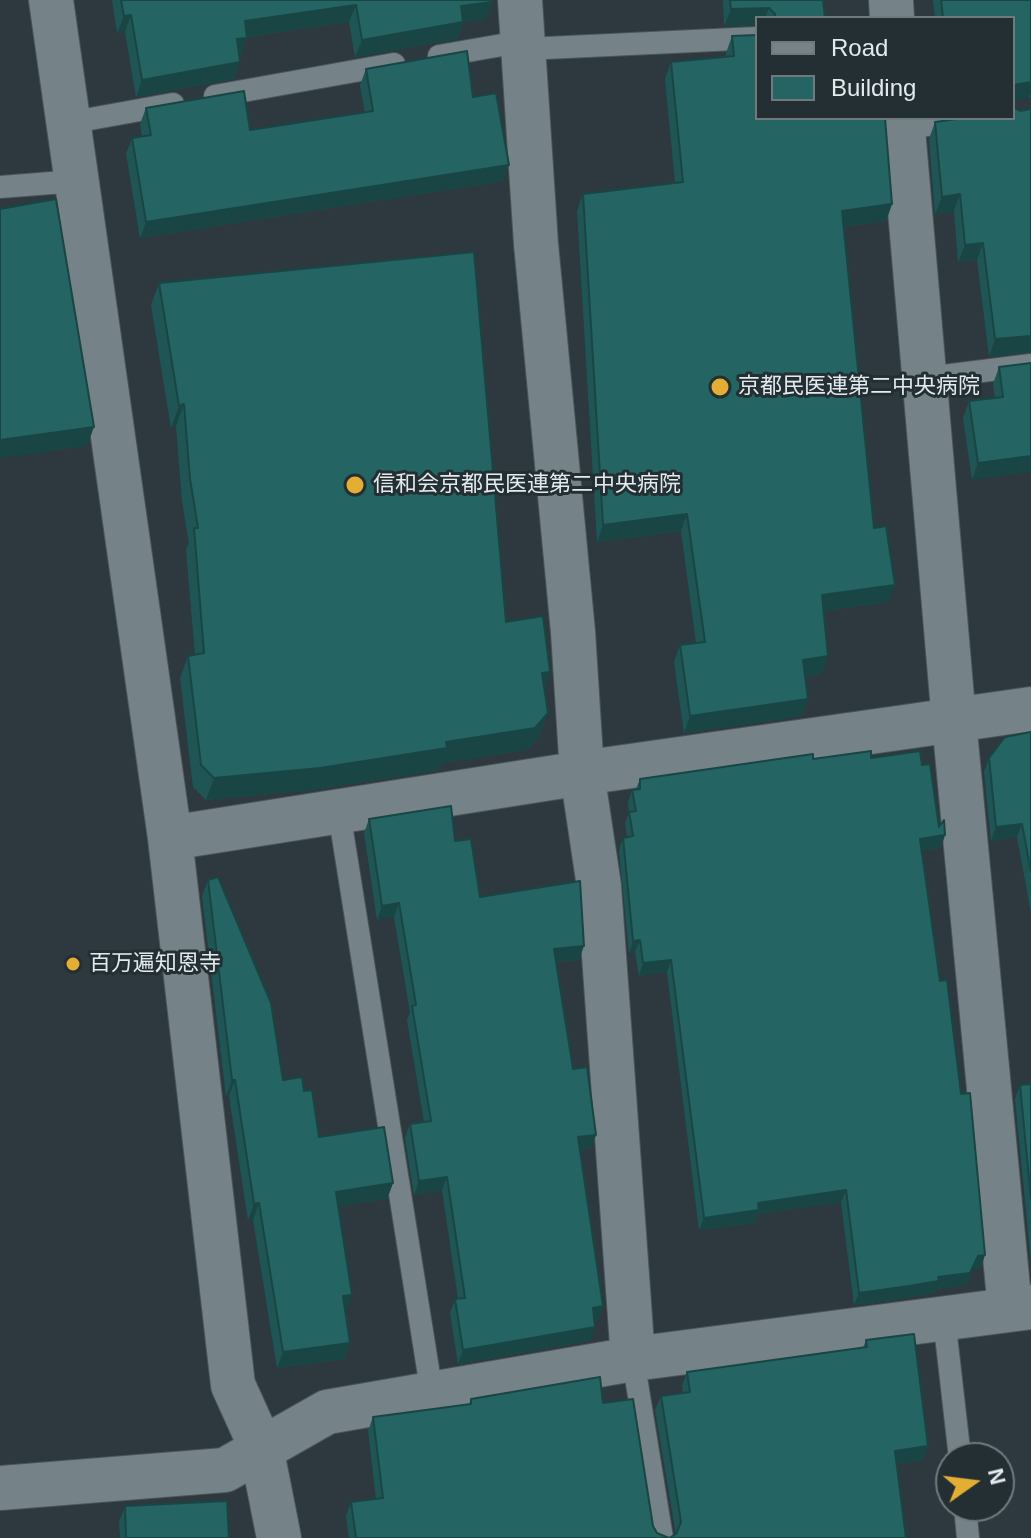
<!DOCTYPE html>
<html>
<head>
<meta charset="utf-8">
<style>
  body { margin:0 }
  #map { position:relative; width:1031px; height:1538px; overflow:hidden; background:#2d393e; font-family:Helvetica,sans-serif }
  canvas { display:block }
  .legend { position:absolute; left:755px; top:16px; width:260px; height:104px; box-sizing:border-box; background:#232f33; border:2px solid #6f7a7d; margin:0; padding:10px 14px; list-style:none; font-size:24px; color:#e2eaed }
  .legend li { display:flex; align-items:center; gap:16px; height:40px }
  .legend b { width:40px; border:2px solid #6f7a7d }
  .north { position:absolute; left:935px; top:1442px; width:80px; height:80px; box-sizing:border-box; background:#232f33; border:2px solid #6f7a7d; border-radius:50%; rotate:76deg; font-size:22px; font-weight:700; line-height:32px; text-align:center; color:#e2eaed }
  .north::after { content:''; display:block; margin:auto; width:28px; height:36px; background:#e4ae35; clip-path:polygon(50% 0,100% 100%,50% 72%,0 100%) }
</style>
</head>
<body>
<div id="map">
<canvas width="1031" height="1538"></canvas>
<ul class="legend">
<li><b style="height:10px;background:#758388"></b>Road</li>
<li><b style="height:22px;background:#246463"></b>Building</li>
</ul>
<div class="north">N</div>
</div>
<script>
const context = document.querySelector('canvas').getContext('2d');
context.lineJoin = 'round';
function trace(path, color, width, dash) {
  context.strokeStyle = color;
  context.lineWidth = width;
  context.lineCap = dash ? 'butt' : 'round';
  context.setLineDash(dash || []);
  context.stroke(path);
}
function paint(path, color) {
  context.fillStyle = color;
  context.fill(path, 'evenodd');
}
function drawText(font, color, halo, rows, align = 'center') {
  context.font = font + ' Helvetica,"Noto Sans JP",sans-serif';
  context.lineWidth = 6;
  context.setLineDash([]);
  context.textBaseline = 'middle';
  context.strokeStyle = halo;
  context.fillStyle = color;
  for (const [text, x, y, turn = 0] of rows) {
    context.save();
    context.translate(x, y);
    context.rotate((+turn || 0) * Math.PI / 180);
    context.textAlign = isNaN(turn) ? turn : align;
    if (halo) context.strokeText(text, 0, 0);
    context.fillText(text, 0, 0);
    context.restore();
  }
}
const lane = new Path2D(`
  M525 49 757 38
  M439 56 525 41
  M215 96 394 64
  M68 123 173 104
  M904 128 981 118
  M0 187 77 181
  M927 378 1031 365
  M339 812 432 1394
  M944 1318 960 1458
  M633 1359 662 1538
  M965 1506 968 1538`);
const street = new Path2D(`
  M51 0 170 838 233 1385 261 1447 279 1538
  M520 0 536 244 573 632 582 773 599 886 633 1359
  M891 0 892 18
  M902 118 954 721 1010 1309
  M170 838 582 773 1031 709
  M0 1488 225 1470 327 1412 633 1359 1031 1307`);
trace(lane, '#4a5558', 24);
trace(street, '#4a5558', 46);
trace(lane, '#758388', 22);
trace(street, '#758388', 44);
paint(new Path2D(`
  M112 0H492V2L486 19 463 22 457 39 355 57 349 22 247 37 241 55 239 56 234 79 136 97 125 32 117 33Z
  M723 0H823L825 18H757V25L724 26Z
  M933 0H1031V98H1029L1013 18H935Z
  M732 36 892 204 886 221 843 227 874 528 889 602 823 611 822 674 805 676 802 716 684 733 674 662 680 645 696 643 681 531 597 542 577 211 583 194 675 183 665 79 671 62 726 56V53Z
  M366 69 473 97 503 181 140 238 126 154 132 138 142 137 140 124 146 108 250 130 365 113 360 85Z
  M935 122 1031 352 989 356 977 260 958 262 954 211 935 214 929 139Z
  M159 283 506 622 550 672 544 687 548 713 540 735 527 750 441 763 439 770 312 790 206 800 193 787 180 678 188 656 195 655 186 550 189 543 182 501 176 426 171 428 151 305Z
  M1031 363 972 480 963 418 969 401 995 398 993 384 999 367Z
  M1031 732V913L1017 837 991 841 984 772 989 758Z
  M871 758 941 848 922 850 981 1268H973L966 1285 936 1289 934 1293 905 1298 854 1305 841 1202 758 1214 754 1223 699 1230 667 972 639 976 635 952 629 953 619 850 623 838 627 837 625 824 629 812 628 802 632 790 636 789 640 779 813 759Z
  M369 819 455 841 480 897 579 960 556 962 573 1069 596 1135 591 1148 580 1150 603 1306 598 1320 594 1321 590 1341 458 1364 450 1313 455 1299H458L442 1190 414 1195 405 1138 410 1124 424 1122 407 1020 410 1012 394 917 377 920 364 833Z
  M208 880 283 1080 304 1091 319 1137 393 1183 387 1199 338 1206 345 1311 350 1343 344 1359 277 1368 253 1220H248L229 1096H226L202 896Z
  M1031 1084V1262L1015 1099 1020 1085Z
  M866 1340 928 1446 923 1460 897 1464 906 1538H349L346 1516 351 1502 376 1499 368 1431 373 1417 469 1404 471 1399 603 1403 653 1526 657 1533 669 1538 676 1535 655 1410 661 1396 683 1393 682 1386 687 1372 863 1348Z
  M125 1506 229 1538H120L119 1522Z`), '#1f5655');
paint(new Path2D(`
  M492 2 486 19 463 22 457 39 355 57 362 40 461 6Z
  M356 5 349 22 239 38 245 21Z
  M769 8 765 18H757V25L724 26 731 9Z
  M131 15 125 32 117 33 124 16Z
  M247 38 241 55 231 56 237 39Z
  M240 62 234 79 136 97 142 80Z
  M1031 82V94L1029 98 1013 101V85Z
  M509 165 503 181 140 238 146 222Z
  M960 194 954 211 935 214 942 197Z
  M892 204 886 221 835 228 842 211Z
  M983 243 977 260 958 262 965 245Z
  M1031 336V352L989 356 995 339Z
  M184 404 176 426 171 428 179 406Z
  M94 427 87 446 0 458V440Z
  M1031 456V472L972 480 978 463Z
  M687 514 681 531 597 542 603 525Z
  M895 585 889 602 816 612 822 595Z
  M828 656 822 674 797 677 803 660Z
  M550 672 542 694V673Z
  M808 699 802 716 684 733 690 716Z
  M548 713 540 735 527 750 441 763 439 770 312 790 206 800 214 778 446 742Z
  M1022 824 1017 837 991 841 996 827Z
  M945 835 941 848 916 851 920 839Z
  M399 903 394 917 377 920 382 906Z
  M640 940 635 952 629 953 633 941Z
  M584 946 579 960 549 963 554 949Z
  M671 960 667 972 639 976 643 963Z
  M232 1080H235L229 1096H226Z
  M596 1135 591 1148 573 1151 578 1137Z
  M447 1177 442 1190 414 1195 419 1181Z
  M393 1183 387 1199 330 1208 336 1192Z
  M846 1190 841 1202 758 1214 754 1223 699 1230 704 1218 758 1203Z
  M259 1203 253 1220H248L254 1204Z
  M985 1255 981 1268H973L966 1285 936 1289 934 1293 905 1298 854 1305 859 1293 938 1277 978 1256Z
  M352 1295 346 1311 343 1296Z
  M603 1306 598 1320 588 1322 593 1308Z
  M595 1327 590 1341 458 1364 463 1350Z
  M350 1343 344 1359 277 1368 283 1352Z
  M928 1446 923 1460 890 1465 895 1451Z`), '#194645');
const building = new Path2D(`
  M121 0H492V2L461 6 463 22 362 40 356 5 245 21 247 38 237 39 240 62 142 80 131 15 124 16Z
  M730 0H823L825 18H775V14L769 8 731 9Z
  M941 0H1031V82L1013 85V18H943Z
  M757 35V118H885L892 204 842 211 874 528 886 526 895 585 822 595 828 656 803 660 808 699 690 716 680 645 705 642 687 514 603 525 583 194 683 182 671 62 734 56 732 36Z
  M467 51 473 97 496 93 509 165 146 222 132 138 151 135 146 108 244 91 250 130 373 111 366 69Z
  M1013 107 1020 111 1031 109V336L995 339 983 243 965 245 960 194 942 197 935 122 964 118H1013Z
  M56 199 94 427 0 440V209Z
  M474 252 506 622 543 616 550 672 542 673 548 713 535 728 446 742 447 748 320 768 214 778 201 765 188 656 204 653 194 528H198L190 479 184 404 179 406 159 283Z
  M1031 363V456L978 463 969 401 1003 397 999 367Z
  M1031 732V872L1022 824 996 827 989 758 1005 737Z
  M871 751V758L920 751 922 765 930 764 939 827 944 820 945 835 920 839 940 981 947 980 961 1094 970 1093 985 1255 978 1256 970 1273 938 1277 939 1281 909 1286 859 1293 846 1190 758 1203 759 1210 704 1218 671 960 643 963 640 940 633 941 623 838 633 836 629 812 636 811 632 790 640 789V779L813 754V759Z
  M451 806 455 841 471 839 480 897 580 881 584 946 554 949 573 1069 587 1067 596 1135 578 1137 603 1306 593 1308 595 1327 463 1350 455 1299 465 1298 447 1177 419 1181 410 1124 431 1121 412 1006 416 1005 399 903 382 906 369 819Z
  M218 877 271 1003 283 1080 302 1077 304 1091 312 1090 319 1137 384 1127 393 1183 336 1192 352 1295 343 1296 350 1343 283 1352 259 1203 254 1204 235 1080H232L208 880Z
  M1031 1084V1199L1020 1085Z
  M914 1334 928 1446 895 1451 906 1538H356L351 1502 383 1498 373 1417 471 1404V1399L600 1377 603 1403 633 1399 653 1526 657 1533 669 1538 676 1534 681 1522 661 1396 690 1392 687 1372 867 1347 866 1340Z
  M227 1501 229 1538H126L125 1506Z`);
paint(building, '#246463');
trace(building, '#194645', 2);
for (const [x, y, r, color] of [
  [720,387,10,"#e4ae35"],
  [355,485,10,"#e4ae35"],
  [73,964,8,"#e4ae35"]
]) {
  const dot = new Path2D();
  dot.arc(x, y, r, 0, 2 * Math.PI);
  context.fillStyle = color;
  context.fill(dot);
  trace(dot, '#232f33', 3);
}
drawText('22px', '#e2eaed', '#232f33', [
  ["京都民医連第二中央病院",738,387],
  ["信和会京都民医連第二中央病院",373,485],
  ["百万遍知恩寺",89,964]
], 'left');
</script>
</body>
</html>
